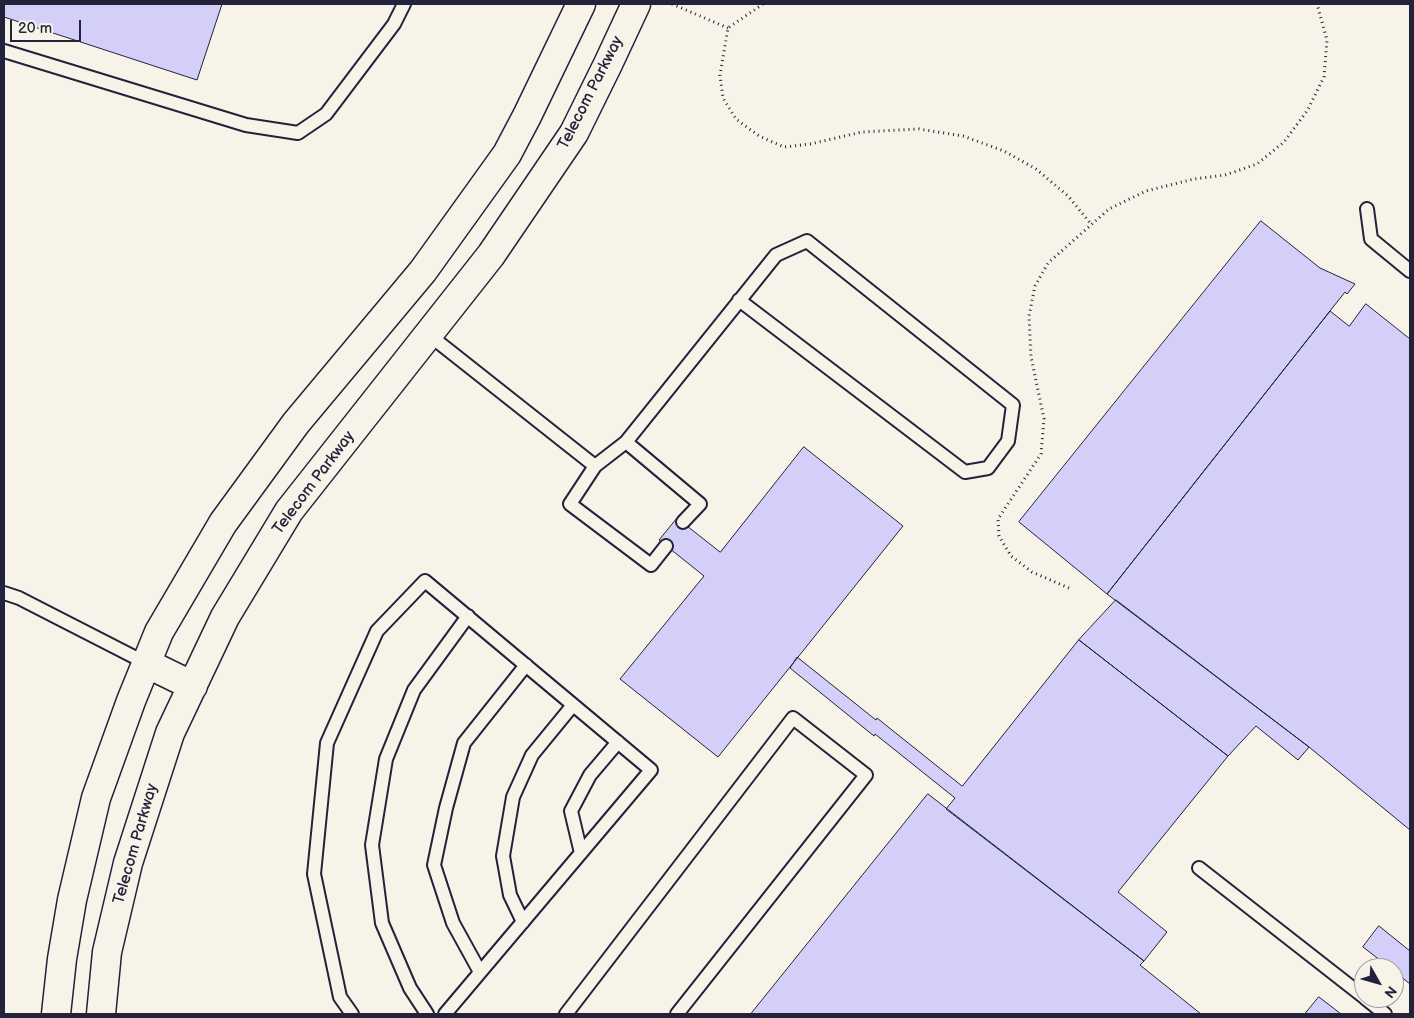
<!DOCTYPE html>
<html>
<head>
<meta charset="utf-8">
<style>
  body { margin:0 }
  #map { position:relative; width:1414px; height:1018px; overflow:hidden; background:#f7f3e8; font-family:"Balsamiq Sans",sans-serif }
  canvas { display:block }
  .frame { position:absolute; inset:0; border:5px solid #22223b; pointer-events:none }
  .north { position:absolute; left:1354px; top:958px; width:50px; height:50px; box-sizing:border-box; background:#f7f3e8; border:1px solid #a29fa3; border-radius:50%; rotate:128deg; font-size:14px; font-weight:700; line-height:20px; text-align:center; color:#22223b }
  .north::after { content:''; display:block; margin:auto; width:18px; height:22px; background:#22223b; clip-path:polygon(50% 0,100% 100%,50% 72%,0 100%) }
  .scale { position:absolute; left:10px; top:20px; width:71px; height:22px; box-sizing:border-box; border:2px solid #22223b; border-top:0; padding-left:6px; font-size:15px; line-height:18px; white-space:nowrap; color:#22223b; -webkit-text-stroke:4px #f7f3e8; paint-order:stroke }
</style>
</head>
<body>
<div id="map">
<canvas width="1414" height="1018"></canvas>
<div class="frame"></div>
<div class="north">N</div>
<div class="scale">20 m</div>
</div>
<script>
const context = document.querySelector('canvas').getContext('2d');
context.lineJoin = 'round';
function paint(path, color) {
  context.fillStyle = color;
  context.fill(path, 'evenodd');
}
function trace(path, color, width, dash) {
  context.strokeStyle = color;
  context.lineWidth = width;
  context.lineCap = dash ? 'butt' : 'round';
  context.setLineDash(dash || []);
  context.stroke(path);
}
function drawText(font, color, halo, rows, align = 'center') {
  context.font = font + ' "Balsamiq Sans",sans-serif';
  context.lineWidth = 5;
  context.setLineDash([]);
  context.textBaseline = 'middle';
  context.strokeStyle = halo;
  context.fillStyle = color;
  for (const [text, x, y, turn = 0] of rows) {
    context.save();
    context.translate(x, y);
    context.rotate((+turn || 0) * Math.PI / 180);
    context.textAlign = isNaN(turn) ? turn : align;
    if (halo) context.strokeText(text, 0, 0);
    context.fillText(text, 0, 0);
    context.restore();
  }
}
const building = new Path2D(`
  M4 4H222L197 80 4 17Z
  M1261 221 1320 268 1355 284 1347 294 1345 292 1330 311 1107 594 1019 522Z
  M1366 304 1410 339V830L1309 747 1107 594 1330 311 1349 326Z
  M804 447 903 526 718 757 620 679 704 576 659 540 677 518 720 552Z
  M1116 600 1309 747 1298 760 1256 726 1228 756 1079 640Z
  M1079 640 1228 756 1118 892 1167 932 1144 961 946 809 955 798 875 734 874 736 790 668 797 657 876 720 877 718 962 786Z
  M928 794 1144 961 1140 965 1201 1014H751Z
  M1379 926 1410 951V984L1394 971V968H1390L1363 947Z
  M1319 997 1341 1014H1305Z`);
paint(building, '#d3cff8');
trace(building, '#22223b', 1);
const service = new Path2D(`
  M4 51 246 125 298 133 326 114 394 24 404 4
  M1367 209 1371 239 1410 271
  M428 334 595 466
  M626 442 700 504 683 522
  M666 546 651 565 570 504 595 466 626 442 776 255 807 241 1013 405 1008 441 988 468 965 472 739 300
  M4 593 19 598 146 663
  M581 853 571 811 590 775 618 742
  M1199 868 1364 997
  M523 922 510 895 503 856 513 797 532 755 573 705
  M480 972 453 923 434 865 446 808 464 743 526 665
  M1365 998 1385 1014
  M352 1014 340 997 314 874 327 743 377 631 425 581 651 770 445 1014
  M427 1014 410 988 382 923 372 845 386 759 414 690 468 616
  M566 1014 793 718 866 775 677 1014`);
const tertiary = new Path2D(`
  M146 663 193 686
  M56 1014 62 959 72 900 96 798 131 701 159 632 223 523 296 423 423 271 507 154 527 116 581 4
  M101 1014 107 952 128 863 170 733 225 617 289 511 491 255 574 133 608 64 636 4`);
trace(service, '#22223b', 16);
trace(tertiary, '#22223b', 31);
trace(new Path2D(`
  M672 4 728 28
  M763 4 728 28 720 75 723 98 736 119 759 136 784 147 810 144 862 132 919 129 963 136 1004 151 1036 169 1068 196 1091 224
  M1069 588 1032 572 1011 556 999 536 998 519 1041 454 1044 419 1031 357 1029 316 1035 286 1048 263 1109 209 1146 191 1194 179 1225 175 1257 164 1284 142 1307 111 1324 77 1327 40 1317 4`), '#22223b', 3, [1, 4]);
trace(service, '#f7f3e8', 12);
trace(tertiary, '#f7f3e8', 28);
drawText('16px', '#22223b', '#f7f3e8', [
  ["Telecom Parkway",591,93,-63],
  ["Telecom Parkway",314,483,-53],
  ["Telecom Parkway",136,844,-74]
]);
</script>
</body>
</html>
